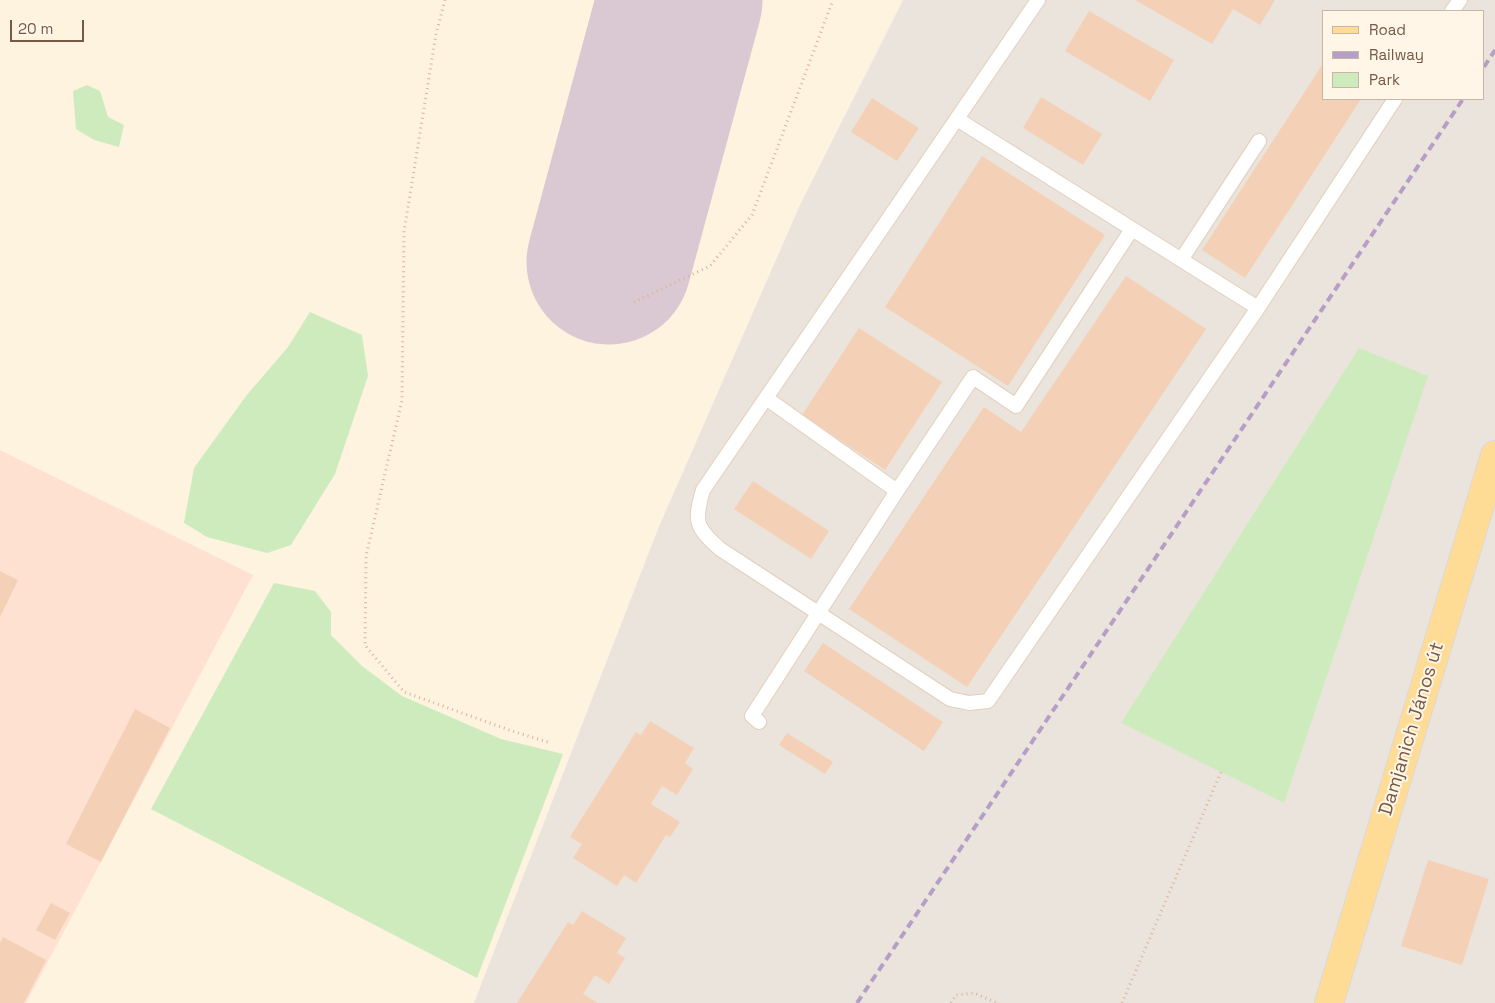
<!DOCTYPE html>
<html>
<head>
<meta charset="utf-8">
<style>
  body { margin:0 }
  #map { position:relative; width:1495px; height:1003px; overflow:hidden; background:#fdf3df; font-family:"Space Grotesk",sans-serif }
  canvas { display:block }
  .legend { position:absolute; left:1322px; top:10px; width:162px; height:90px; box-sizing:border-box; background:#fff6e7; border:1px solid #c8b7a7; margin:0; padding:6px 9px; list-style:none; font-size:15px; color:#755946 }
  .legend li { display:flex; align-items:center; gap:10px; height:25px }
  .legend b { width:25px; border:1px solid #c8b7a7 }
  .scale { position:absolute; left:10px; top:20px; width:74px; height:22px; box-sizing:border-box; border:2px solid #755946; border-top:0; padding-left:6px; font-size:15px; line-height:18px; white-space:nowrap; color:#755946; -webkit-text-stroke:4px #fff6e7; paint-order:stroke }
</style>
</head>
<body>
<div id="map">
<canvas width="1495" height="1003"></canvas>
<ul class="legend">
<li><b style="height:6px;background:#ffdc95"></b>Road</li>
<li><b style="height:6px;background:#b69ec6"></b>Railway</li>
<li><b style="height:14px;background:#ceebbe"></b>Park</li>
</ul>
<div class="scale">20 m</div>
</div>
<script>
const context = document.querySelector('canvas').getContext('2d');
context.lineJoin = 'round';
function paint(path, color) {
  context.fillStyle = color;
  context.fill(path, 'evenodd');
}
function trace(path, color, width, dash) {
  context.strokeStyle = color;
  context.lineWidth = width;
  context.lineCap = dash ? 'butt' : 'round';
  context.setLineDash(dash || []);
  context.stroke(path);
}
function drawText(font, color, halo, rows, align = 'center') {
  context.font = font + ' "Space Grotesk",sans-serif';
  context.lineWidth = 4;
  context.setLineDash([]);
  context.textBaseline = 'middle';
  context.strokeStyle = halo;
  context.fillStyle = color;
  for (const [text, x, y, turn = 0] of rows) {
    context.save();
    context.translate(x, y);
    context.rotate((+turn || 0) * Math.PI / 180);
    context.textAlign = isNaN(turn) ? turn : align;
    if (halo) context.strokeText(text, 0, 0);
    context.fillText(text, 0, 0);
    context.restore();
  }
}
paint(new Path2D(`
  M0 450 253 575 26 1003H0Z`), '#ffe1d2');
paint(new Path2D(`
  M903 0H1495V1003H474L658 529 800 205ZM1324 11H1484V99H1324Z`), '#ebe4dc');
paint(new Path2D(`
  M87 85 100 91 108 117 124 125 119 147 94 140 76 129 73 91Z
  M310 312 362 335 368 376 335 474 291 545 267 553 207 537 184 523 194 468 246 396 288 347Z
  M1359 348 1428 376 1284 803 1121 723Z
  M274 583 315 591 331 612V635L362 666 402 696 501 739 563 754 477 978 151 809Z`), '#ceebbe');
paint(new Path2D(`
  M560 245 563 247 562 253 662 279 664 271 668 272 665 283 557 256Z
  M592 287 599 290 600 294 595 310 588 314 582 310 581 303 586 290ZM591 290 596 292V297L592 309 587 310 585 309C583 303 586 293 591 290Z`), '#fff2b8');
trace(new Path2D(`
  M609 262 680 0`), '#dac8d2', 165);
paint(new Path2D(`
  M1135 0H1275L1260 25 1233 9 1212 44Z
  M1089 11 1174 60 1150 101 1065 51Z
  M1324 62V99H1361L1245 278 1202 250Z
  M1041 97 1102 134 1083 165 1023 128Z
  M872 98 919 128 897 161 851 132Z
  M982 156 1105 235 1008 386 885 307Z
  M1126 276 1206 329 967 687 849 609 984 407 1021 432Z
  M859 328 942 382 885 470 802 415Z
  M753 481 829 531 811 559 734 509Z
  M0 571 18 580 0 617Z
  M823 643 943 722 924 751 804 671Z
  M135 709 170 728 101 862 66 844Z
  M650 721 694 748 685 763 693 769 677 795 662 786 651 804 680 822 670 837 666 835 636 883 624 875 617 886 573 858 582 844 570 837 636 732 641 735Z
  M787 733 833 762 825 774 779 745Z
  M1428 860 1489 879 1462 965 1401 946Z
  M51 903 70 913 55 940 36 930Z
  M582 911 626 938 617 953 625 958 609 984 595 975 583 994 598 1003H517L568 922 573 925Z
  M3 937 46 960 24 1003H0V943Z`), '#f4d1b6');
const service = new Path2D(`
  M1038 0 703 490C694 521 695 527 720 549L950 699 969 703 988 701 1258 308 1395 99
  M1452 11 1460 0
  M957 119 1258 308
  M1181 260 1259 141
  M766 398 897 491
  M759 722 752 716 897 491 973 377 1016 406 1132 229`);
const primary = new Path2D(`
  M1329 1003 1495 455`);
trace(service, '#e2cfbb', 16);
trace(primary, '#ded7d3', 30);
trace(new Path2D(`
  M445 0 436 34 404 232 402 400 366 556 365 645 404 692 512 731 551 743
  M634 302 710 266 752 215 833 0
  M951 1003 956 995 974 993 997 1003
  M1122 1003 1221 772`), '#d9b499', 3, [1, 4]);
trace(service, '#fff', 14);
trace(primary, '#ffdc95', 28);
trace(new Path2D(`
  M1484 67 1495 50
  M857 1003 1463 99`), '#b69ec6', 4, [8, 5]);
drawText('19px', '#755946', '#fff6e7', [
  ["Damjanich János út",1412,729,-73]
]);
</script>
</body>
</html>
